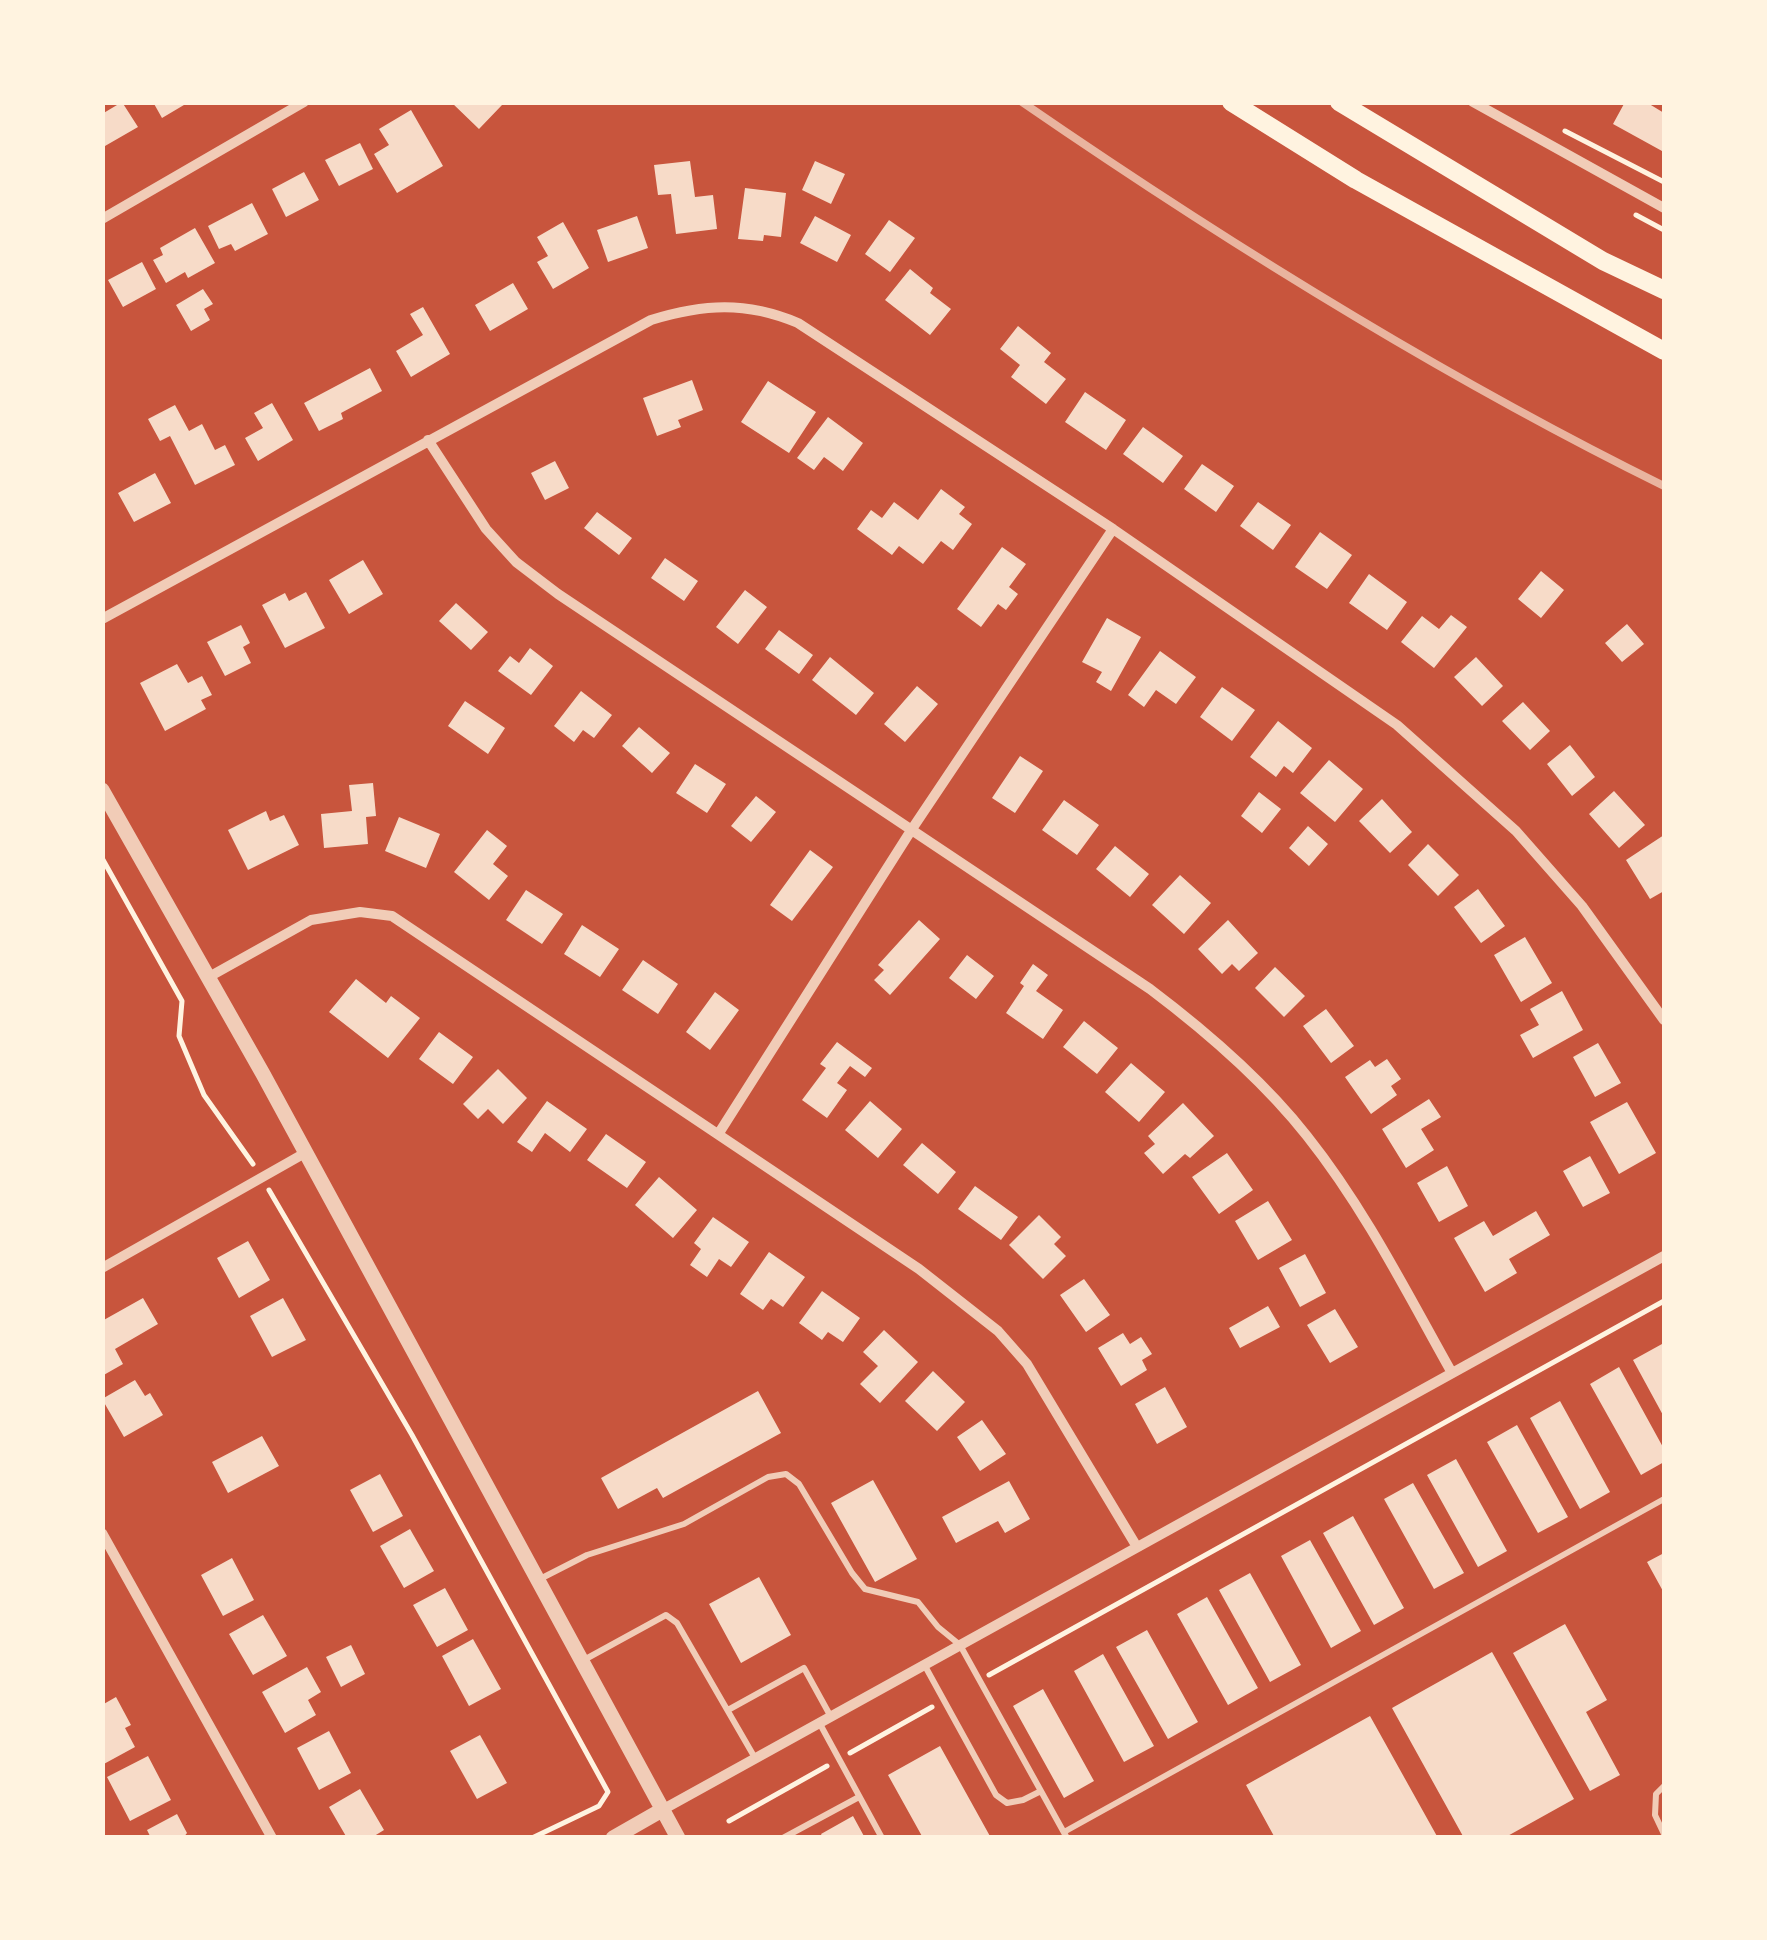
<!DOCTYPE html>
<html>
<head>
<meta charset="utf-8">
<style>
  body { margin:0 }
  #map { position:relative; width:1767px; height:1940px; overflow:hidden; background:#c8553d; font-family:"Source Sans 3",sans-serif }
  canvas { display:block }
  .frame { position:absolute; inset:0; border:105px solid #fff3e0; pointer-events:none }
</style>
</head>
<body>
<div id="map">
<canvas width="1767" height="1940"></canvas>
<div class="frame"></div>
</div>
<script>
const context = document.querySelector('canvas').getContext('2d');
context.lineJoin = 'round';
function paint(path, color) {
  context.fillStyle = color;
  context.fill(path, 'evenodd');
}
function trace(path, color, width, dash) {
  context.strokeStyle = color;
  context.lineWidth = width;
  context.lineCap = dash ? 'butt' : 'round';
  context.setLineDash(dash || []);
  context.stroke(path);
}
paint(new Path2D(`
  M122 102 138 127 105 146 102 114Z
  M153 102H189L162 118Z
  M451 102H499L502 105 479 129Z
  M1625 102H1646L1664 113 1662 151 1613 124Z
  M411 110 443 166 397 193 374 154 389 145 379 129Z
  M360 143 373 169 339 186 325 160Z
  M690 161 695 197 713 195 717 229 676 234 671 194 658 195 654 165Z
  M815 161 845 174 831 204 802 190Z
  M304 172 319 200 286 217 272 189Z
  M745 188 786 193 781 237 764 235 763 241 738 239Z
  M252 203 268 234 235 251 231 244 219 249 208 226Z
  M637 216 648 248 608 262 597 230Z
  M815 216 851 235 837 262 800 243Z
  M889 220 915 238 890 272 865 254Z
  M563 222 589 268 553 289 537 262 548 256 537 237Z
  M195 228 215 263 188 278 185 272 166 283 153 260 163 255 160 248Z
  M142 262 156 289 123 307 108 280Z
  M910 269 933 288 930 293 951 309 930 335 885 300Z
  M513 283 528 309 490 331 475 305Z
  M203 289 213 304 204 309 210 320 191 331 176 305Z
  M423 307 450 354 411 377 396 351 423 335 410 314Z
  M1018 326 1051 353 1044 362 1066 379 1046 404 1011 377 1020 365 1000 349Z
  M370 368 382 391 341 413 343 419 319 431 304 403Z
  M692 380 703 410 678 420 681 427 657 436 643 398Z
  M768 381 816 412 789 453 741 422Z
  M1085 392 1126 420 1106 450 1065 422Z
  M272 403 293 440 258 461 245 438 263 428 254 413Z
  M175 405 189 431 202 424 215 450 225 445 235 465 195 485 170 436 160 441 148 419Z
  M828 417 863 443 843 471 824 457 814 470 797 458Z
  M1143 427 1183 456 1163 483 1123 454Z
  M555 461 569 488 545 500 531 473Z
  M1202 464 1234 486 1216 512 1184 489Z
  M155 473 171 503 134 522 118 493Z
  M941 489 965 507 959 514 972 524 953 550 941 541 923 564 899 546 892 555 857 529 871 510 882 518 894 502 918 520Z
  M1258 502 1291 525 1273 550 1240 526Z
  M597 512 632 538 619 555 584 528Z
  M1320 532 1352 555 1327 589 1295 567Z
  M1002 547 1026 564 1009 587 1018 594 1006 610 998 604 981 627 957 609Z
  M665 558 698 581 684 601 651 578Z
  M363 560 383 594 349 614 329 580Z
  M1541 571 1564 590 1541 618 1518 599Z
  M1369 574 1407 602 1387 630 1349 603Z
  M745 590 767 607 738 644 716 627Z
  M306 592 325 628 285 648 262 605 285 593 289 601Z
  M456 603 488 632 471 650 439 621Z
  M1451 615 1467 627 1434 668 1401 642 1422 616 1439 629Z
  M1107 618 1141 637 1111 691 1096 682 1102 672 1082 662Z
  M1627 624 1644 644 1622 662 1605 643Z
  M241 625 250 643 243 647 251 663 225 676 207 642Z
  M779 630 813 655 799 674 765 649Z
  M530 648 553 666 531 695 498 671 510 656 519 663Z
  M1160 651 1196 677 1176 704 1156 690 1144 707 1128 695Z
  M830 657 874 693 856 715 812 680Z
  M1476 657 1503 686 1482 706 1454 677Z
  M177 664 188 683 202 676 212 695 201 700 206 709 165 731 140 683Z
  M917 686 938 704 905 742 884 724Z
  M1222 687 1255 710 1232 741 1200 717Z
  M581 691 612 715 594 738 583 730 574 742 554 726Z
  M465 701 505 728 488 754 448 726Z
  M1523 702 1550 731 1530 750 1502 721Z
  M1278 721 1312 748 1293 773 1284 766 1276 777 1250 757Z
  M639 727 670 753 652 773 622 746Z
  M1570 745 1595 777 1572 796 1547 764Z
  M1020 756 1043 771 1015 813 992 798Z
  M1329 760 1363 789 1335 822 1300 793Z
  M695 764 726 784 707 813 676 793Z
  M373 783 376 816 366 817 368 844 324 848 321 814 352 811 349 785Z
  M1614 791 1645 825 1619 848 1589 814Z
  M1259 792 1281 809 1262 833 1241 816Z
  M756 796 776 812 751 842 731 826Z
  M1382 799 1412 832 1390 853 1359 821Z
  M1064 800 1099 825 1077 855 1042 830Z
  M266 811 270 821 284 815 299 845 248 870 228 830Z
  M399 817 440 834 426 868 385 851Z
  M1308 826 1328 844 1309 866 1289 848Z
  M487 830 507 846 493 864 508 876 489 900 454 872Z
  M1664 835V891L1650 899 1626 860Z
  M1428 844 1459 875 1438 896 1408 865Z
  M1115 846 1149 874 1130 897 1096 869Z
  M810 850 833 867 792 921 770 905Z
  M1180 875 1211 903 1184 934 1152 905Z
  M1478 889 1505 926 1481 943 1454 907Z
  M526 890 563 914 542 944 506 920Z
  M919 920 940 939 890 995 874 980 884 970 878 965Z
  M1228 920 1258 953 1239 971 1232 964 1222 974 1198 949Z
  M582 925 619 949 600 977 564 954Z
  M1525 937 1552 983 1521 1002 1494 955Z
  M967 955 994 976 976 999 949 978Z
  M643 960 678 984 658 1014 622 990Z
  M1033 964 1048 975 1036 991 1063 1010 1043 1039 1006 1013 1024 986 1020 983Z
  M1275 967 1305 996 1284 1017 1255 988Z
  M356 979 386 1003 391 996 420 1018 388 1058 329 1012Z
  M1562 991 1583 1030 1533 1058 1520 1035 1539 1025 1530 1009Z
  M715 992 739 1010 710 1050 686 1032Z
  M1326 1009 1354 1046 1331 1063 1303 1026Z
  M1084 1021 1118 1048 1097 1074 1063 1047Z
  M439 1032 473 1057 453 1084 419 1059Z
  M837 1042 872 1068 865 1077 850 1066 837 1083 847 1090 827 1118 802 1100 826 1068 820 1064Z
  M1598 1043 1621 1083 1595 1097 1573 1057Z
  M1387 1059 1401 1079 1391 1086 1397 1095 1371 1114 1345 1077 1370 1060 1375 1067Z
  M1131 1063 1165 1092 1139 1122 1105 1092Z
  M498 1069 527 1098 503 1124 488 1109 478 1119 463 1104Z
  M1429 1099 1441 1117 1421 1129 1434 1150 1406 1168 1382 1129Z
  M547 1101 587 1129 570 1152 545 1133 532 1152 517 1142Z
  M870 1101 902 1129 878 1158 845 1130Z
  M1627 1102 1656 1153 1619 1174 1590 1122Z
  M1183 1103 1214 1136 1190 1158 1185 1154 1163 1174 1144 1153 1155 1144 1148 1136Z
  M606 1134 646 1162 627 1188 587 1160Z
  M922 1143 956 1172 938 1194 903 1165Z
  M1227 1153 1253 1190 1219 1214 1192 1177Z
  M1590 1156 1610 1193 1583 1207 1563 1171Z
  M1447 1166 1468 1206 1439 1222 1417 1183Z
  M659 1177 697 1210 673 1238 635 1205Z
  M975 1186 1018 1217 1001 1240 958 1209Z
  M1268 1201 1292 1240 1258 1260 1235 1221Z
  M1536 1211 1550 1235 1509 1259 1517 1273 1485 1292 1454 1238 1484 1221 1493 1236Z
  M1039 1215 1061 1237 1054 1244 1066 1256 1043 1279 1009 1245Z
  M713 1217 749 1242 731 1267 719 1259 707 1277 690 1265 701 1249 694 1243Z
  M248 1241 270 1280 239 1298 217 1258Z
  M769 1252 805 1277 783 1307 771 1299 763 1310 740 1294Z
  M1305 1254 1326 1293 1300 1307 1279 1268Z
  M1084 1279 1110 1315 1086 1332 1060 1295Z
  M822 1291 860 1318 843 1342 828 1332 822 1340 799 1323Z
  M143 1298 158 1324 115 1349 123 1364 102 1376V1321Z
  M283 1298 306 1340 272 1357 250 1316Z
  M1268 1306 1280 1327 1240 1348 1229 1328Z
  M1335 1309 1358 1347 1330 1363 1307 1325Z
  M884 1330 918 1362 880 1403 860 1384 878 1366 863 1352Z
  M1123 1333 1130 1344 1141 1337 1152 1354 1142 1360 1147 1370 1121 1386 1098 1348Z
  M1662 1344 1664 1348V1417L1633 1360Z
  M1619 1367 1664 1449V1462L1641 1475 1590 1384Z
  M933 1371 965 1402 937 1431 905 1401Z
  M135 1380 145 1396 150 1393 163 1415 124 1437 102 1399Z
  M1165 1387 1187 1427 1157 1444 1135 1404Z
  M758 1391 781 1433 663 1498 657 1488 618 1509 601 1478Z
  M1560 1401 1610 1492 1580 1509 1530 1418Z
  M982 1420 1006 1454 980 1471 957 1437Z
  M1517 1425 1568 1517 1538 1533 1487 1442Z
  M262 1436 279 1466 228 1493 212 1462Z
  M1456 1459 1507 1551 1478 1567 1427 1475Z
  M380 1474 403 1516 373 1532 350 1490Z
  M873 1480 917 1559 875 1582 831 1503Z
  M1009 1481 1030 1519 1005 1533 998 1521 956 1543 942 1517Z
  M1413 1483 1464 1573 1434 1589 1384 1499Z
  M1353 1516 1404 1608 1374 1625 1323 1533Z
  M410 1529 434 1571 404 1588 380 1546Z
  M1310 1540 1361 1631 1331 1648 1281 1556Z
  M1664 1553V1593L1647 1562Z
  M232 1558 254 1600 223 1616 201 1575Z
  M1250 1573 1301 1665 1270 1682 1219 1590Z
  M759 1577 791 1635 741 1663 709 1604Z
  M445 1588 468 1630 437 1647 413 1605Z
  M1207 1597 1258 1688 1228 1705 1177 1614Z
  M263 1615 287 1656 253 1675 229 1634Z
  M1565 1624 1607 1700 1586 1712 1620 1775 1590 1791 1513 1653Z
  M1147 1630 1198 1722 1168 1739 1116 1647Z
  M473 1639 501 1689 469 1706 442 1656Z
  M351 1645 365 1674 341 1687 326 1657Z
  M1492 1652 1574 1799 1504 1838H1464L1392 1708Z
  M1103 1654 1154 1746 1124 1762 1074 1671Z
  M307 1667 321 1692 308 1700 316 1715 285 1733 262 1692Z
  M1043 1689 1094 1781 1064 1798 1013 1706Z
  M116 1697 131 1725 125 1728 135 1747 102 1765V1705Z
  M1370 1716 1438 1838H1275L1246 1785Z
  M329 1731 351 1773 319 1790 297 1748Z
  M480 1735 507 1783 477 1799 450 1751Z
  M940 1746 991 1838H923L888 1775Z
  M148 1756 171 1800 130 1821 107 1777Z
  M360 1789 384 1830 371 1838H347L329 1807Z
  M177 1814 187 1833 183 1838H151L147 1830Z
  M853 1816 865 1838H823L821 1834Z`), '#f7dbc8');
trace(new Path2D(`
  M1565 131 1664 182
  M1636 215 1664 230
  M102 858 182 1001 179 1036 204 1095 253 1164
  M269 1190 412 1435 608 1792 599 1806 532 1838
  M989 1675 1664 1301
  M850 1753 932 1707
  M729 1821 827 1766`), '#fff3e0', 5);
trace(new Path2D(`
  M538 1580 587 1555 684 1524 768 1477 786 1474 799 1484 852 1573 865 1589 918 1602 938 1627 960 1645 1067 1838
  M582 1661 666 1615 677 1623 755 1758
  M925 1666 996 1795 1007 1803 1023 1800 1041 1791
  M728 1710 804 1668 831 1717
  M820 1724 882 1838
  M1664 1786 1656 1794 1655 1815 1664 1834
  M1064 1832 1664 1499
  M783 1838 859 1797`), '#f1ccb7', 6);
trace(new Path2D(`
  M1473 102 1664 208
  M102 219 304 102
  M428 440 486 529 516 562 558 594 1150 989C1207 1032 1263 1080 1307 1136 1365 1209 1407 1293 1452 1373
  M102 619 651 320C703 304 746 301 798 323L1113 529 1397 725 1516 831 1582 906 1664 1020
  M207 978 311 920 360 912 392 916 919 1269 998 1331 1027 1364 1137 1547
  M719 1133 912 829 1113 529
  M102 1268 305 1153
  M102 1533 272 1838
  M662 1810 1664 1256`), '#f1ccb7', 10);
trace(new Path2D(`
  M102 790 263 1074 678 1838
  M613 1838 662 1810`), '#f1ccb7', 15);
trace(new Path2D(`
  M1231 102 1356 180 1664 351
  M1339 102 1603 261 1664 290`), '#fff3e0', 18);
trace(new Path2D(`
  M1022 102C1227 243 1441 376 1664 486`), '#e9b49f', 8);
</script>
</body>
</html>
